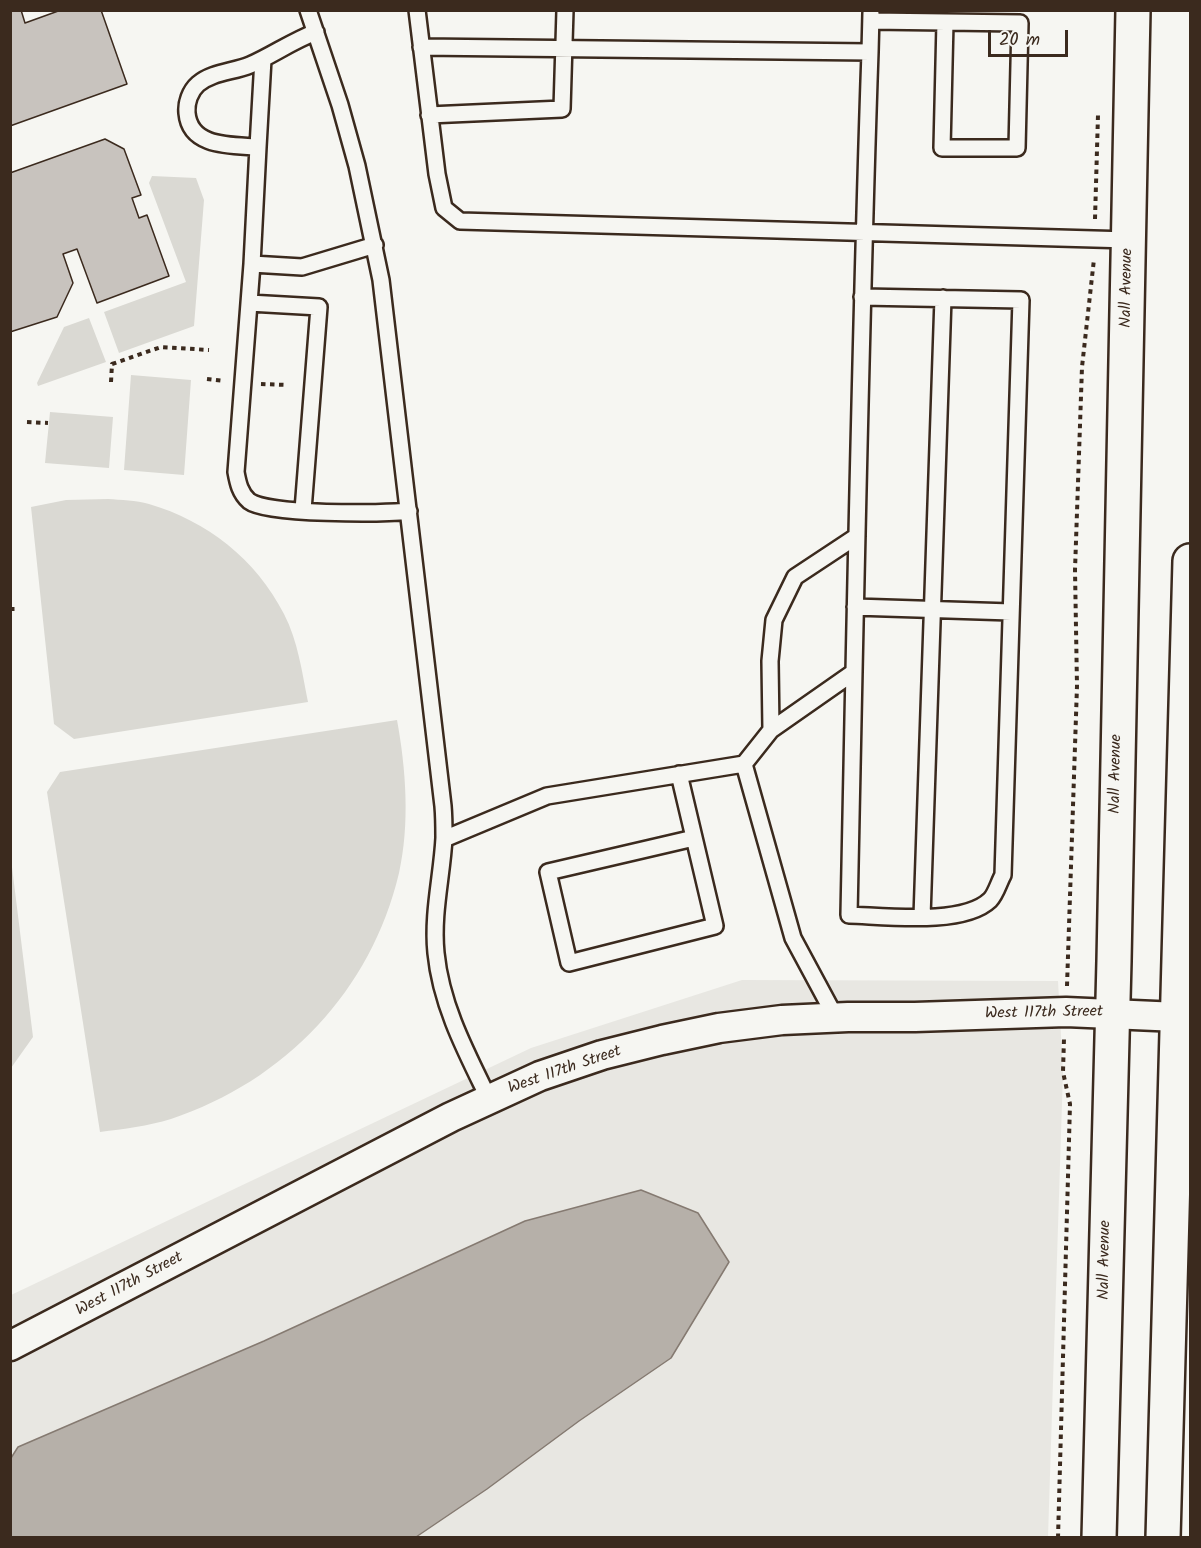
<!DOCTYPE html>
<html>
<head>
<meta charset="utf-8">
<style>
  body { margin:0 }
  #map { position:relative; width:1201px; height:1548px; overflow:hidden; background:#f6f6f2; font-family:Kalam,sans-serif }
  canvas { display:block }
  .frame { position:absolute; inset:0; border:12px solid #3b2a1e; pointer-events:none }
  .scale { position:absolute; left:988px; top:30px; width:80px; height:27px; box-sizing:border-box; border:3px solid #3b2a1e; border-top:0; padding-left:8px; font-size:18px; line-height:21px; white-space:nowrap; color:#3b2a1e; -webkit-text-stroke:4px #f6f6f2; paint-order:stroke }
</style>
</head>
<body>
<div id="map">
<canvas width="1201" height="1548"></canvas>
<div class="frame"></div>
<div class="scale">20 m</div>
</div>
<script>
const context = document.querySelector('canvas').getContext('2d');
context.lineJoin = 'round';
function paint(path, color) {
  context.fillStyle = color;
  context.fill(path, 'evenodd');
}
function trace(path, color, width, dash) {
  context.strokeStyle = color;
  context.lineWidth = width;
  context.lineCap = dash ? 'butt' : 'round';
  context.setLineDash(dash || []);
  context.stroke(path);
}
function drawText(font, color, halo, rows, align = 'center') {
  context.font = font + ' Kalam,sans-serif';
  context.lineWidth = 5;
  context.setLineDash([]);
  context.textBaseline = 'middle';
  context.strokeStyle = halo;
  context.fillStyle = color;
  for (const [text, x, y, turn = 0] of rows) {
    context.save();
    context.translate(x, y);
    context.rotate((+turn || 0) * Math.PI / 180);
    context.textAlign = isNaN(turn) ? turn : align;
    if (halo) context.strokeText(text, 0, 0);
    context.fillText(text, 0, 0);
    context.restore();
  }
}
paint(new Path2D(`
  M742 980 1058 981 1063 1072 1048 1537 11 1538V1295L531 1048Z`), '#e8e7e2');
paint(new Path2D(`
  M152 176 196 178 204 200 194 326 119 353 104 312 186 282 149 183Z
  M89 318 106 362 38 386 37 383 64 327Z
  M131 375 191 380 184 475 124 470Z
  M50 412 113 417 109 468 45 463Z
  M108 499C121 500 136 500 149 504 207 521 256 559 284 614 298 641 302 672 308 702L74 739 54 724 31 507 66 500Z
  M397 720C406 769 410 824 399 873 371 991 285 1081 171 1119 148 1126 124 1129 100 1132L47 792 60 772Z
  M11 859 33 1037 11 1068H10Z`), '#dad9d3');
const water = new Path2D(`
  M641 1190 698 1213 729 1262 671 1358 579 1421 487 1489 416 1537H11V1458L18 1447 264 1341 525 1221Z`);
paint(water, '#b6b0a9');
trace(water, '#857a71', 1.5);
const building = new Path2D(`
  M10 10H21L25 23 61 10H101L127 84 10 126Z
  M105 139 124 149 141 195 132 198 139 218 147 215 169 276 97 303 77 249 63 254 73 283 57 317 10 332V173Z`);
paint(building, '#c8c3be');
trace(building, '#3b2a1e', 1.5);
const service = new Path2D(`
  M308 10 340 105 357 166 381 280 443 806C444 817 444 827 444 838 442 876 432 914 436 953 441 1005 466 1052 489 1099
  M417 10 437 174 444 208 460 221 1129 240
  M871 21 1020 23 1017 148H942L945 22
  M316 32C292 41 273 55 250 65 233 72 212 72 198 84 190 91 186 103 187 113 190 148 232 145 258 147L252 264 302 267 375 245
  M421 47 870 52C860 339 855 627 849 915 884 916 963 926 990 900 996 894 999 882 1003 875L1021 300 862 297
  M870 52 871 13
  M429 115 562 109 565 10
  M258 147 263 59
  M249 303 252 264
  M303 510 319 307 249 303 236 472C238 483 240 493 249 501 267 515 383 514 409 511
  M855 607 1011 612
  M771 730 854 672
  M744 764 793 938 836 1018
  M679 774 715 926 569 963 548 872 694 838
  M444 839 547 796 744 764 771 730 770 661 774 620 795 577 857 536
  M922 917 943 298`);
const minor = new Path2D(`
  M10 1346 451 1117 540 1076 602 1055 662 1040 719 1028 782 1020 848 1017H915L1066 1012 1178 1017 1190 1014`);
const secondary = new Path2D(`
  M1099 1538 1114 961 1133 10
  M1163 1538 1190 561`);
trace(service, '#3b2a1e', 20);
trace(minor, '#3b2a1e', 33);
trace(secondary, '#3b2a1e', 38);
trace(new Path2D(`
  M1095 219 1098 115
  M207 379 224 381
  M111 382 112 364 161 347 209 350
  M261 384 287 385
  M27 422 48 423
  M10 609H15
  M1067 986 1077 686 1075 570 1082 367 1094 259
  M1058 1538 1070 1104 1063 1072 1064 1038`), '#3b2a1e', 4, [4.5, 4.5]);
trace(service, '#f6f6f2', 15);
trace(minor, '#f6f6f2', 28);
trace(secondary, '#f6f6f2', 33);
drawText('16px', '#3b2a1e', '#f6f6f2', [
  ["Nall Avenue",1128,288,-89],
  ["Nall Avenue",1117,774,-89],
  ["West 117th Street",1044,1014,-1],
  ["West 117th Street",565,1071,-19],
  ["Nall Avenue",1106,1260,-89],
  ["West 117th Street",130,1285,-28]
]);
</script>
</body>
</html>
